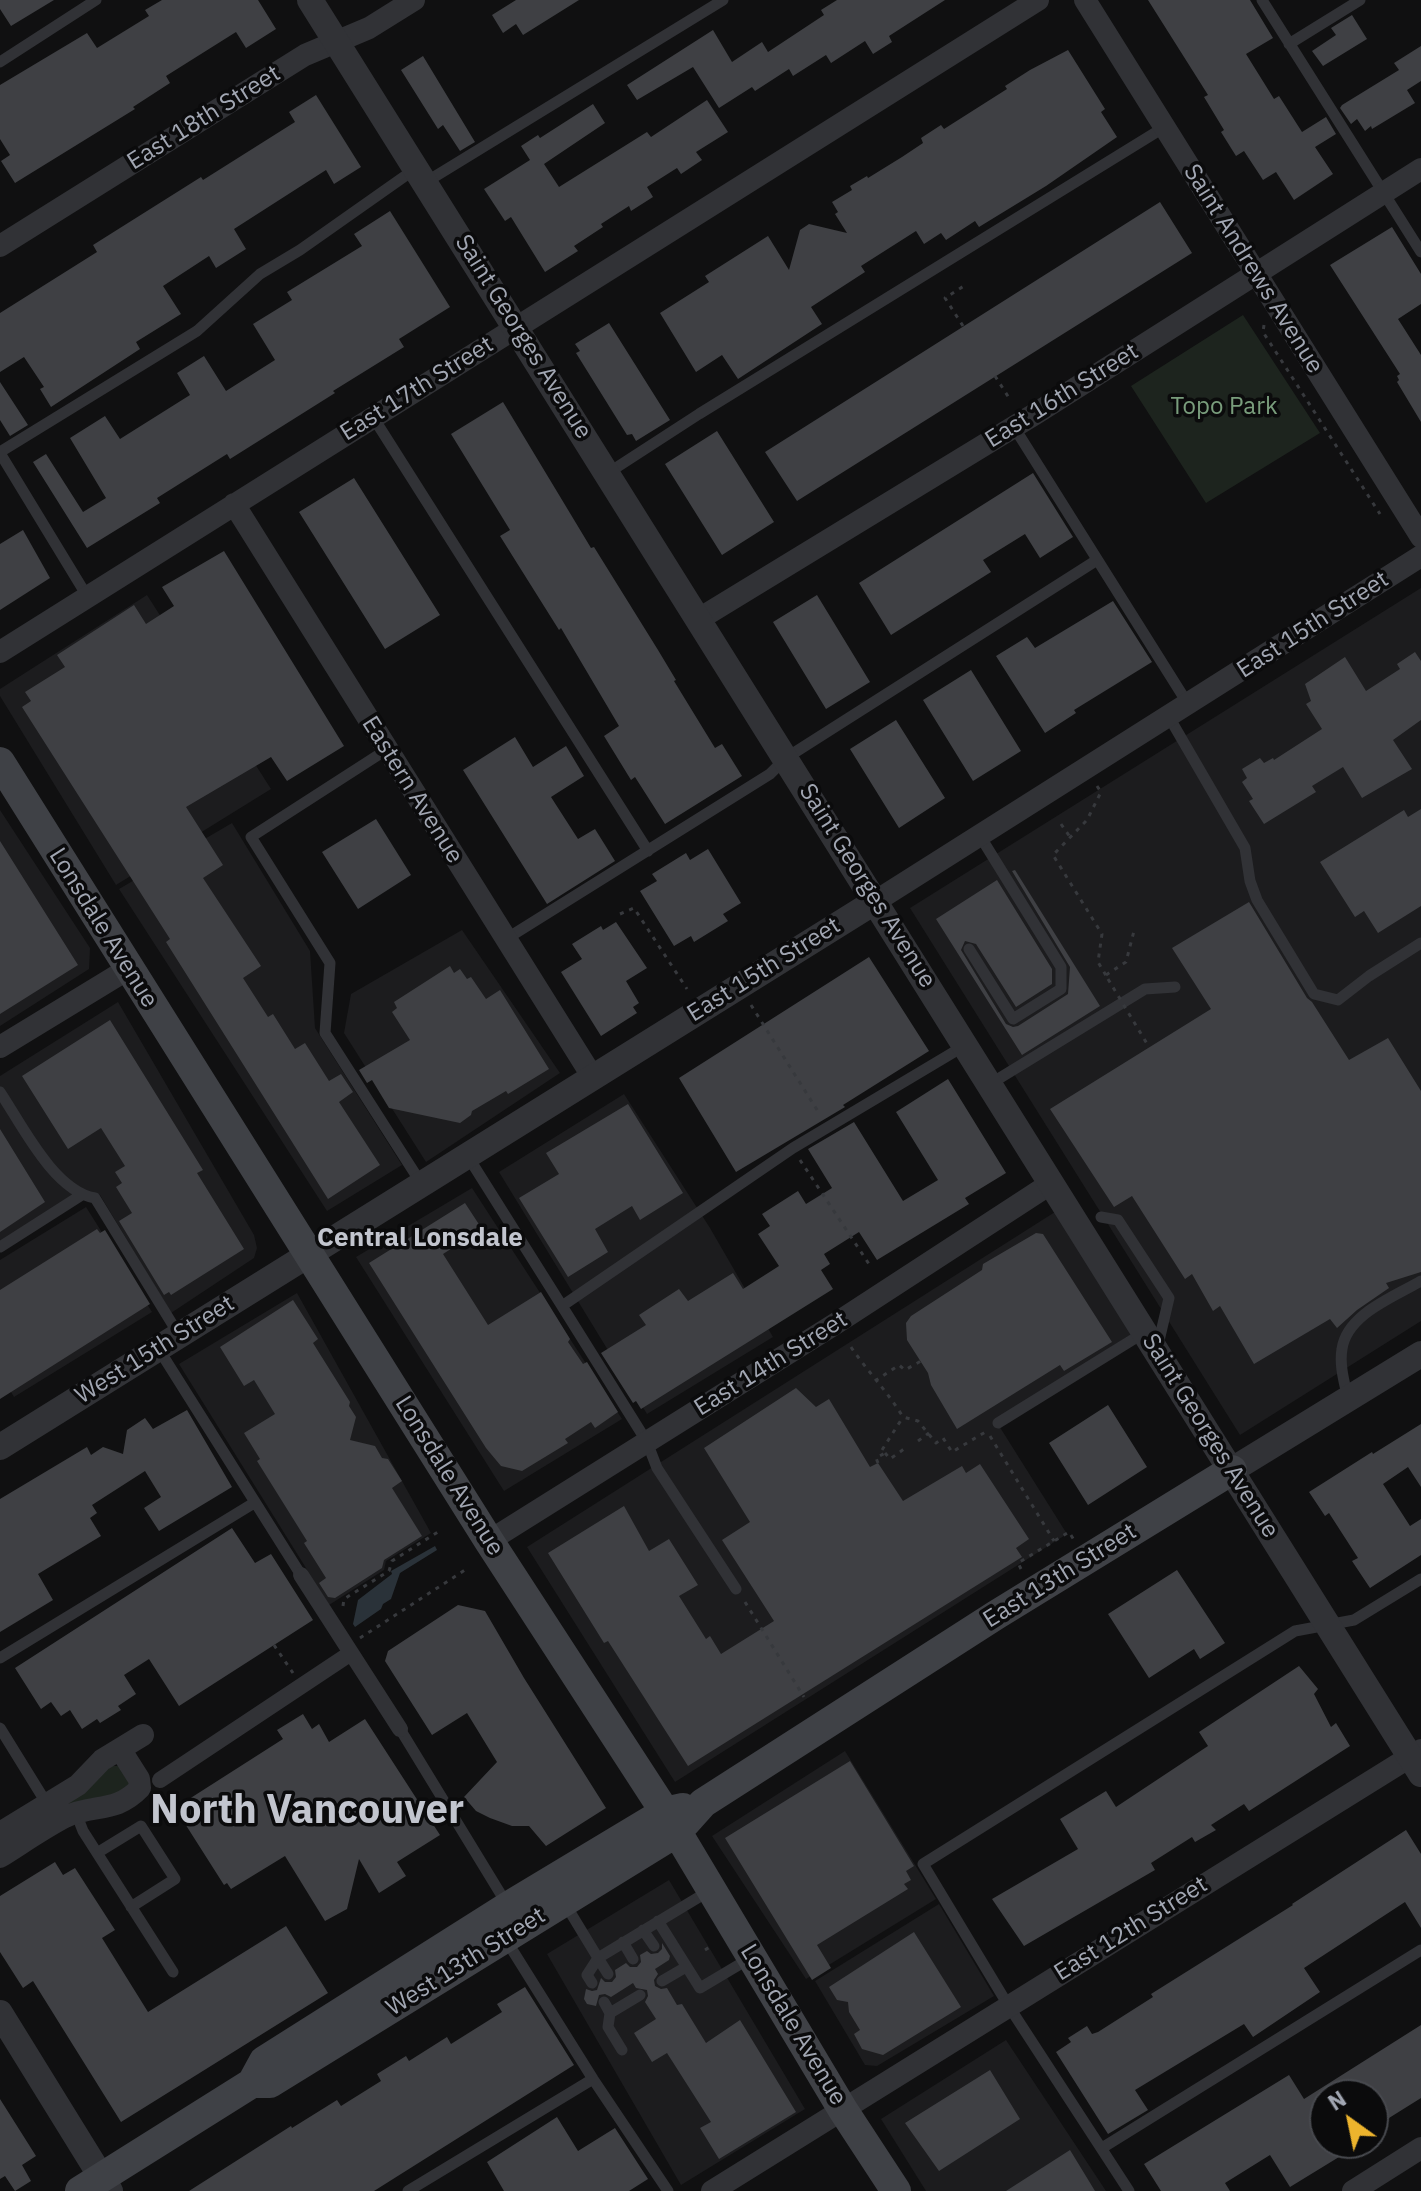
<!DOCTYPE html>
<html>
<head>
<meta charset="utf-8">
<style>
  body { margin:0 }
  #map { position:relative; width:1421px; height:2191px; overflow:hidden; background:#101011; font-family:"IBM Plex Sans",sans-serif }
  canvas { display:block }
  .north { position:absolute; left:1309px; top:2079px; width:80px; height:80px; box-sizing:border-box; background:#0b0b0c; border:2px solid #47494e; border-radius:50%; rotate:327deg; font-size:22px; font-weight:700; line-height:32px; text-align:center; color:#a1a6b2 }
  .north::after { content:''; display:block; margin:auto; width:28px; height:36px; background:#edb42d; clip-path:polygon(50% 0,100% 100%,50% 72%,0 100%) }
</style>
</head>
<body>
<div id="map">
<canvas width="1421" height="2191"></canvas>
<div class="north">N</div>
</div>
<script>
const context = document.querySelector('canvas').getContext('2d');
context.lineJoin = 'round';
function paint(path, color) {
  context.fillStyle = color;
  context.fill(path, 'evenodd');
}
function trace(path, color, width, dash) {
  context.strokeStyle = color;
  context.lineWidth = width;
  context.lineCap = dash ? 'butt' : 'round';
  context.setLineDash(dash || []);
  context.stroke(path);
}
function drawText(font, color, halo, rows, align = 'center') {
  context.font = font + ' "IBM Plex Sans",sans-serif';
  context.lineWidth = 7;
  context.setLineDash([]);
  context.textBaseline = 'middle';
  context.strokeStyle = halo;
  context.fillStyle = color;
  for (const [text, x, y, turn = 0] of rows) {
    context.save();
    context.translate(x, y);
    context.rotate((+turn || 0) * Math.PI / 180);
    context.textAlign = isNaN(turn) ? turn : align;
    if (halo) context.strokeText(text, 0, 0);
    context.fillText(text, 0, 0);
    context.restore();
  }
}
paint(new Path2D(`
  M1421 588V1321L1240 1435 910 908Z
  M147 595 271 789 116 885 0 696V689Z
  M0 810 90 948 89 969 0 1026Z
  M232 823 310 951 315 1028 402 1165 327 1211 119 889Z
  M462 930 560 1073 426 1162 344 1033 351 994Z
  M118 1002 254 1235 257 1248 254 1258 171 1313 100 1195 81 1190 0 1243V1076Z
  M624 1094 710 1228 773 1337 647 1414 499 1172Z
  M472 1188 622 1419 504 1491 356 1257Z
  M86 1207 152 1312 14 1397 0 1374V1260Z
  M1055 1212 1133 1333 996 1421 1067 1534 675 1782 527 1547Z
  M297 1293 431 1533 386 1561 384 1570 329 1605 179 1364Z
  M845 1751 936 1899 806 1979 712 1836Z
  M669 1880 805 2109 681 2185 547 1954Z
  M939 1904 994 1996 877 2066 865 2065 815 1981Z
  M1006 2040 1106 2191H926L881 2119Z`), '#1c1c1e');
paint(new Path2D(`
  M1243 315 1320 433 1206 503 1131 386Z
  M112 1766H122L133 1782 113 1797 89 1799 0 1851V1843Z`), '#1d241e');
paint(new Path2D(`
  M435 1546 437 1550 400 1573 391 1599 383 1604 381 1609 355 1627 353 1624 358 1600 392 1574 391 1571Z`), '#2a3239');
paint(new Path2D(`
  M0 0H54L11 26 0 9Z
  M162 0H258L276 29 246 48 236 32 166 76 170 83 133 107 135 109 15 183 1 161 10 155 0 139V85L87 33 97 48 149 16 145 10Z
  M516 0H579L523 35 516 24 503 33 492 15Z
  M837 0H945L889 36 892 42 873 54 865 41 831 63 826 55 793 76 789 69 755 91 752 87 719 108 693 67 637 100 627 85 713 30 732 62 762 42 768 52 824 15 821 10Z
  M1148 0H1250L1273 38 1246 54 1274 99 1279 96 1302 132 1326 117 1336 134 1315 147 1333 174 1294 200 1276 172 1263 180 1244 151 1236 156 1221 132 1224 130 1204 97 1208 95Z
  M1352 15 1367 39 1323 66 1312 51 1336 35 1331 28Z
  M1421 46V81L1407 90 1415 103 1372 129 1371 126 1365 131 1357 119 1351 124 1340 108 1342 105 1399 70 1394 63Z
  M1068 50 1105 109 1101 112 1117 137 1046 186 979 227 975 221 946 240 941 233 924 244 916 231 861 266 865 272 811 307 822 324 738 379 722 355 696 372 660 313 709 282 705 276 768 236 789 270 800 230 809 224 847 233 835 214 838 212 832 202 852 190 850 186 867 176 868 178 902 157 923 143 921 138 941 125 944 129 1007 89 1005 86 1030 70Z
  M423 56 475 142 460 151 443 125 438 129 401 70Z
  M316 95 361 167 334 184 326 170 234 229 246 249 216 268 209 256 163 286 181 314 136 342 140 349 51 407 40 389 44 387 24 357 0 372V313L97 252 93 245 201 177 203 180 295 122 289 112Z
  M707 100 728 132 696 152 702 160 681 174 677 168 647 187 653 197 631 211 629 206 601 224 603 227 574 246 578 251 545 272 511 217 505 221 484 189 530 160 521 146 538 135 540 138 593 104 605 123 544 164 559 187 647 132 651 137Z
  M1160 202 1192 253 797 501 765 452Z
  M390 211 450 307 399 339 404 347 333 391 335 393 230 459 227 454 157 498 160 503 87 548 33 462 46 454 83 512 106 498 70 438 105 416 120 439 190 395 177 373 204 356 226 391 275 360 253 324 292 300 287 292 362 246 354 234Z
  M1392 227 1421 274V304L1398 319 1421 355V422L1397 382 1399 380 1397 376 1400 374 1330 265Z
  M609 323 670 420 636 441 632 434 627 435 576 353 580 351 575 344Z
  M0 382 28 425 10 436 0 420Z
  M503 402 591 548 594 547 658 650 676 680 674 681 715 748 722 744 742 776 665 824 635 777 631 780 604 736 619 726 561 628 559 630 500 536 510 530 451 434Z
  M717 431 774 522 722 555 665 464Z
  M1033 473 1073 537 1040 558 1025 534 983 560 991 572 891 635 859 583Z
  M354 478 440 615 385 649 299 512Z
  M23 530 50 578 0 610V544Z
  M224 551 344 746 287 781 271 757 186 807 223 865 203 878 261 966 243 978 268 1017 273 1014 295 1049 305 1043 329 1081 341 1074 353 1092 339 1102 380 1165 328 1199 166 942 170 939 22 707 31 701 25 692 65 667 57 655 134 605 146 624 174 606 162 587Z
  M817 595 870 682 826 709 773 622Z
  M1113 601 1152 662 1074 710 1076 713 1045 733 996 656 1027 637 1035 648Z
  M1415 652 1421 661V720L1393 740 1412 769 1362 798 1343 767 1312 786 1316 792 1264 824 1249 801 1253 799 1242 782 1247 778 1242 769 1260 758 1264 763 1273 758 1274 760 1322 729 1306 704 1311 701 1305 684 1345 657 1366 691 1400 669 1397 664Z
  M971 670 1021 751 973 781 923 700Z
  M896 720 945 798 899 828 850 749Z
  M515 737 533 767 566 746 584 776 551 797 578 839 595 829 615 861 547 904 463 770Z
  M1421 809V906L1378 933 1364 911 1355 917 1320 862 1404 810 1408 817Z
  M376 819 411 875 358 909 322 852Z
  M0 841 78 965 0 1014Z
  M708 849 741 903 723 914 728 921 694 942 691 936 674 946 640 891 657 881 652 874 686 853 690 860Z
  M1015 870 1100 1006 1022 1055 936 919 997 880 1052 969V984L1016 1007 976 944 965 941 961 950 1006 1024 1013 1027 1018 1026 1068 994 1070 967 1012 871Z
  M1249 902 1307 998 1312 1002 1349 1060 1388 1038 1421 1091V1272L1386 1283 1389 1288 1357 1310 1337 1328 1330 1319 1254 1364 1220 1306 1213 1311 1192 1274 1185 1279 1132 1196 1114 1207 1050 1109 1211 1009 1172 948Z
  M616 922 647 968 626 981 639 1003 633 1007 637 1013 601 1036 561 972 582 959 572 944 601 926 603 930Z
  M869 957 929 1051 843 1105 845 1107 736 1172 679 1078Z
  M450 966 454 973 460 969 467 979 471 977 486 999 500 990 549 1069 508 1094 506 1091 472 1111 471 1115 460 1123 389 1108 372 1080 367 1083 359 1070 410 1040 392 1012 397 1008 394 1002Z
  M110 1020 203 1170 197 1173 244 1249 171 1295 169 1292 164 1295 119 1221 132 1213 116 1187 122 1183 115 1172 125 1166 101 1128 68 1149 22 1076Z
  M948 1079 1006 1173 965 1198 969 1204 877 1260 859 1232 824 1254 830 1264 821 1270 833 1289 641 1409 636 1401 633 1403 601 1353 646 1325 639 1315 679 1289 688 1301 733 1273 743 1289 779 1266 758 1234 770 1226 762 1214 798 1191 806 1204 832 1188 808 1149 854 1122 903 1201 938 1180 896 1112Z
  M628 1104 683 1193 640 1220 632 1206 595 1229 608 1252 568 1277 519 1198 559 1174 546 1153Z
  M0 1129 45 1202 0 1232Z
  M465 1203 482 1229 443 1254 488 1325 541 1292 570 1339 568 1342 583 1364 587 1362 618 1412 595 1428 591 1422 565 1439 568 1443 522 1471 501 1466 486 1448 369 1263Z
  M97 1229 100 1233 105 1230 150 1304 0 1399V1290Z
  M1036 1233 1043 1234 1112 1342 1064 1371 1060 1365 957 1429 931 1385 928 1373 907 1340 906 1323 911 1316 982 1270 983 1264Z
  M293 1300 318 1339 313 1343 350 1402 349 1406 356 1417 350 1440 375 1446 382 1458 388 1459 402 1481 392 1488 422 1536 384 1560 382 1568 335 1598 328 1597 319 1583 326 1578 304 1543 307 1541 257 1461 260 1459 244 1433 275 1414 254 1380 244 1386 220 1347Z
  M796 1388 816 1407 829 1399 870 1467 878 1463 903 1501 962 1466 966 1473 980 1464 1029 1539 1016 1548 1022 1557 688 1766 608 1641 604 1643 548 1553 624 1506 649 1551 669 1539 698 1585 679 1596 706 1639 710 1636 721 1654 774 1621 722 1540 750 1522 704 1448Z
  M1108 1405 1147 1467 1088 1505 1049 1443Z
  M187 1410 232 1487 159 1531 144 1508 161 1497 145 1471 92 1505 97 1513 90 1518 101 1536 38 1574 53 1600 0 1632V1499L87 1447 91 1455 103 1447 123 1454 127 1430 145 1418 153 1429Z
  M1421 1424V1487L1408 1467 1383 1484 1410 1526 1421 1519V1555L1370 1588 1352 1561 1358 1558 1329 1513 1325 1516 1309 1492 1372 1452 1373 1454Z
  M232 1528 255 1563 271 1554 313 1620 179 1706 149 1659 124 1675 136 1694 118 1706 121 1710 100 1723 97 1719 82 1729 70 1710 61 1716 51 1702 41 1709 15 1668Z
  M1177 1570 1225 1643 1200 1659 1194 1649 1149 1678 1108 1614Z
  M458 1605 485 1611 524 1678 606 1808 546 1846 529 1826H512L490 1818 476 1811 464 1797 497 1762 467 1713 432 1735 385 1661 388 1651Z
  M1299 1666 1318 1689 1314 1694 1331 1727 1336 1723 1350 1746 1249 1811 1244 1804 1211 1825 1216 1830 1195 1842 1192 1837 1151 1863 1155 1870 1024 1946 992 1899 1078 1849 1060 1819 1106 1791 1116 1807 1208 1746 1199 1732Z
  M303 1714 312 1729 319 1724 329 1742 365 1719 440 1835 397 1862 406 1876 379 1893 359 1859 347 1909 325 1921 285 1856 231 1889 227 1883 224 1885 175 1808 283 1739 277 1730Z
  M850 1761 914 1866 906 1871 911 1880 904 1884 908 1889 817 1945 831 1968 812 1980 725 1838Z
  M1406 1830 1421 1854V1928L1405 1902 1304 1968 1320 1992 1253 2037 1244 2024 1135 2090 1148 2110 1108 2134 1056 2052 1071 2042 1068 2038 1087 2026 1092 2034 1098 2032 1153 1997 1151 1994 1293 1905 1292 1904Z
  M55 1862 63 1875 75 1868 115 1930 102 1938 148 2012 286 1926 328 1993 121 2122 33 1981 23 1988 0 1952V1896Z
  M914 1932 961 2007 883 2055 862 2049 854 2034 860 2030 849 2012 848 2002 837 2000 829 1987Z
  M662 1943 670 1956 669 1960 655 1969 658 1974 654 1980 655 1986 661 1989 667 1988 677 2005 682 2004 706 2043 740 2020 796 2112 719 2159 700 2128 711 2122 667 2053 652 2062 634 2033 656 2019 645 2002 648 1996 647 1990 636 1988 633 1983 611 1997 605 1994 599 1995 596 2006 587 2004 584 1999 586 1989 592 1991 597 1990 601 1978 605 1982H612L616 1977 615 1970 626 1963 630 1967H637L641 1962 640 1955 647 1951 651 1954 658 1953 662 1949Z
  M525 1987 574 2065 374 2191H189L291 2126 292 2128 337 2100 341 2106 381 2081 377 2074 406 2056 409 2061 447 2037 451 2044 502 2012 497 2004Z
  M1421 2025V2098L1373 2128V2095H1325V2143H1331L1339 2157 1290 2187 1270 2155 1225 2183 1230 2191H1161L1144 2164 1289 2075 1304 2099Z
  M990 2070 1020 2119 939 2171 905 2123Z
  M0 2099 36 2156 22 2165 31 2181 15 2191 5 2176 0 2179Z
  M557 2117 578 2151 615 2128 648 2179 629 2191H504L487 2162Z
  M1070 2150 1095 2191H1006Z`), '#3f4044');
trace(new Path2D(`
  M1264 325 1263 332 1380 514
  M963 326 945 298 967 284
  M995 376 1011 401
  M1097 786 1101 792 1087 820 1053 855 1102 934 1098 962 1108 979
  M1061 824 1070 837
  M620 914 634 908 687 989
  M1106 975 1126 962 1135 927
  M751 1005 819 1113
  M800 1160 871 1267
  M851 1347C867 1371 888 1392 903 1417L918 1421 936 1443 943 1438 952 1452 987 1431
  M875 1381 899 1365 905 1370 921 1361
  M990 1436 1054 1541
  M918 1441 929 1433
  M885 1453 890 1459 904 1449
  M878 1463 876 1458 885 1453 882 1450 903 1417
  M1021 1569 1018 1563 1069 1532 1074 1540
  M745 1602 804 1697
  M343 1606 344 1599 389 1571 392 1561 441 1530
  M360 1638 465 1570
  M274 1645 293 1673
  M705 1950 713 1945`), '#37393d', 3, [4, 6]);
trace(new Path2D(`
  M1262 0 1421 252
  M1289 44 1360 0
  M0 62 96 0
  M426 182 723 0
  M373 417 648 851
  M1014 427 1188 704
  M0 452 197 331 260 274 300 250 415 169
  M0 453 87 596
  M608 473 699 414 1163 128
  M1169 717 1245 848 1250 881 1257 900 1314 994 1338 1000 1369 976 1421 943
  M386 750 251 837 330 963 325 1033 421 1183
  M506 939 770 774 786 758 1097 560
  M969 949 1013 1019 1061 989V967L980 836
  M990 1084 1145 989 1175 987
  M0 1092C22 1125 54 1191 95 1198L179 1335
  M467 1155 562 1306
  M1101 1217 1118 1220 1169 1298 1158 1345
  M0 1247 80 1196
  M158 1348 301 1575
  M1348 1400C1345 1384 1339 1366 1342 1349 1347 1314 1394 1297 1421 1281
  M998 1423 1145 1332
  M736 1589 657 1468 647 1442 562 1306 793 1148 964 1046
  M0 1658 254 1503
  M0 1728 47 1804
  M400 1729 508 1906
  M76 1813 83 1831 173 1972
  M97 1853 141 1826 175 1879 131 1907
  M564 1902 598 1958 709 1891
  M658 1921 700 1988 752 1957
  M643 1930 654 1946
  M506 1940 593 2079 668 2191
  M623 1942 633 1959
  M662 1981 686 1967
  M592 1983 587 1975 598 1958 608 1974
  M604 2002 610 2013 640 1995
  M610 2013 608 2027 622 2050
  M1102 2148 1421 1950
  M408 2191 593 2079
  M1129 2191 1008 2005 923 1864 1295 1631 1354 1620 1421 1579`), '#313236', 11);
trace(new Path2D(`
  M301 1575 400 1729
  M160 1780 351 1653`), '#313236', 16);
trace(new Path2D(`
  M1085 0 1421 537
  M0 246 305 55 369 28 414 0
  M234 504 592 1076
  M699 619 1035 414 1421 169
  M0 652 1038 0
  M876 901 1421 556
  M0 1047 128 969
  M489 1541 835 1324 1050 1184
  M0 1833 78 1785 102 1760 143 1735
  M0 1857C21 1844 42 1829 65 1817 94 1803 115 1814 140 1788L139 1779 120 1749
  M712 2191 1421 1750
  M1353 2191 1421 2148`), '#313236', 22);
trace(new Path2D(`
  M310 0 1421 1774
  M0 1447 876 901
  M1232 1470 1421 1354
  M0 2013 110 2191`), '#313236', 26);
trace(new Path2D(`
  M0 762 489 1541 665 1812 843 2110 896 2191
  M252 2083H270L677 1832 703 1803 996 1615 1232 1470
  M80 2191 252 2083 264 2061 509 1906 665 1812 683 1808`), '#3f4146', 30);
trace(new Path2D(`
  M1108 979 1149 1047`), '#37393d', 3, [4, 6]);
drawText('24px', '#a1a6b2', '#0b0b0c', [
  ["East 18th Street",204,118,-32],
  ["Saint Andrews Avenue",1253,269,58],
  ["Saint Georges Avenue",523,337,58],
  ["East 17th Street",417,389,-32],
  ["East 16th Street",1062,396,-32],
  ["East 15th Street",1313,625,-33],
  ["Eastern Avenue",412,790,58],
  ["Saint Georges Avenue",867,886,58],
  ["Lonsdale Avenue",103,928,58],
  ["East 15th Street",764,970,-32],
  ["West 15th Street",155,1350,-32],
  ["East 14th Street",771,1364,-32],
  ["Saint Georges Avenue",1210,1436,58],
  ["Lonsdale Avenue",449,1476,58],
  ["East 13th Street",1060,1576,-32],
  ["East 12th Street",1131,1929,-32],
  ["West 13th Street",466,1962,-32],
  ["Lonsdale Avenue",793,2025,59]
]);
drawText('24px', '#799d7c', '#0b0b0c', [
  ["Topo Park",1224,407]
]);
drawText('bold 26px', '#c2c5ce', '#0b0b0c', [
  ["Central Lonsdale",420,1238]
]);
drawText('bold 40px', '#c2c5ce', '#0b0b0c', [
  ["North Vancouver",307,1811]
]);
</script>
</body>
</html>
